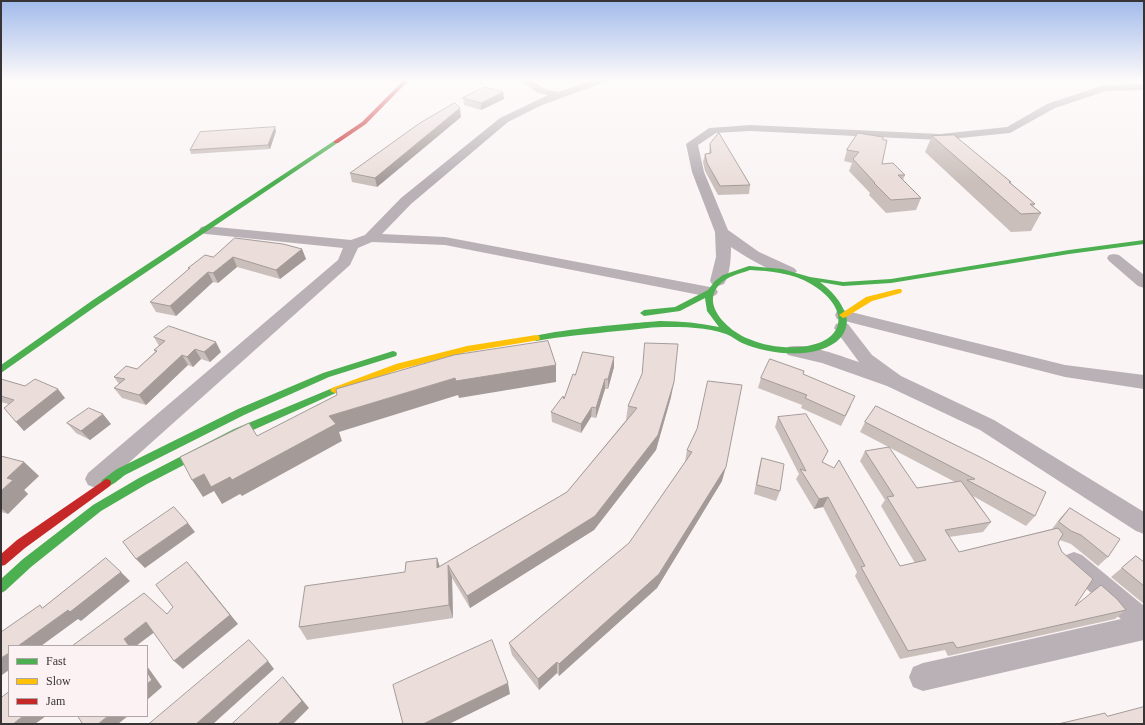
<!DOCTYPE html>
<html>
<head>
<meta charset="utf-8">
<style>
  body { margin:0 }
  #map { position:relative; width:1145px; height:725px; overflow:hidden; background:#faf4f5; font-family:"Times New Roman",serif }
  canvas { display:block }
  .frame { position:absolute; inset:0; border:2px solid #383435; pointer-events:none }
  .legend { position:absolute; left:8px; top:645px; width:140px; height:72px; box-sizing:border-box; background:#fcf2f3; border:1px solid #aea6a7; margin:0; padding:5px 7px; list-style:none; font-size:12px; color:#383435 }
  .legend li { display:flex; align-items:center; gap:8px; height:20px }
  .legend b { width:20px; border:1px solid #aea6a7 }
</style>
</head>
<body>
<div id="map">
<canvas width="1145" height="725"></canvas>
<div class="frame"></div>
<ul class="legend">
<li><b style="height:5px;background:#4caf50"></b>Fast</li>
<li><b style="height:5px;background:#ffc107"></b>Slow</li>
<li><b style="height:5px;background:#c62828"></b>Jam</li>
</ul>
</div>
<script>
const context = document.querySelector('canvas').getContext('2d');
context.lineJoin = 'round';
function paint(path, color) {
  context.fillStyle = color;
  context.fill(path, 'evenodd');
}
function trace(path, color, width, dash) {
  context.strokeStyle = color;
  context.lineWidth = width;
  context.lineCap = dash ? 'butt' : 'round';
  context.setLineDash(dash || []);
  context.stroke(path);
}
paint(new Path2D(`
  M519 80H532L545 89 558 92 594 80H611L542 105 508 122 411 204 382 234 445 237 710 287 716 289 718 292 716 295 710 297 445 245 372 242 358 248 350 265 104 485 96 488 88 485 85 479 88 473 338 260 343 248 206 234 201 233 199 230 201 227 206 226 351 240 365 235 401 198 500 118 548 95 538 93Z
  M1144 84V90L1106 91 1055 108 1010 133 940 140 750 131 716 133 698 145 704 172 728 230 759 252 794 268 797 271 794 274C779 278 744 256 731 247 731 258 730 275 724 284L718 286 712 284 710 281 716 257 715 232 692 172 686 144 709 128 750 125 940 134 1007 127 1047 104 1101 86Z
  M1114 254 1119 255 1144 275V288L1138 286 1109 261 1107 258 1109 255Z
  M843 310 1065 365 1144 375V389L1065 377 837 319 835 315 837 311Z
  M842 322 848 324 872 355 901 376 994 420 1144 512V534L1136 531 980 430 887 386 822 363 788 355 785 351 788 347C805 342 841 356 859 362L834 328 836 324Z
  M1074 552 1082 555 1144 606V640L923 691 913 687 909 677 913 667 923 663 1121 619 1066 571 1062 563 1066 555Z`), '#b9b1b6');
paint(new Path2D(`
  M334 141 339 142 99 304 1 373V365L93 300Z
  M1144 240V244L1069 254 891 283 843 286 820 282C832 291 841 301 846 315 849 325 844 336 836 342 812 360 768 354 742 343 737 341 732 336 726 334 707 327 684 327 663 327 648 327 633 330 618 331 590 334 563 336 536 341L532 338C538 331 645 322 661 321 681 321 700 323 719 327L707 311 705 298 680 311 644 316 640 313 644 310 675 307 708 290 715 281 723 275 749 266 782 269 810 277 843 282 891 279 1069 250ZM750 270C770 271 793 273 811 284 850 307 849 343 799 347 782 348 765 346 749 339 730 332 699 305 720 284 728 276 739 274 750 270Z
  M393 351 396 352 397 354 396 356 329 377 244 415 125 475C118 480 110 489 102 486L101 483 102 480 117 469 238 409 323 373Z
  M335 387 338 388 340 390 338 392 242 435 147 484 101 511 31 567 5 591 1 593V579L23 559 93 505 139 478 234 429Z`), '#4caf50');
paint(new Path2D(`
  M898 289H901L902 291 901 293 872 301 846 317 843 318 839 315 866 297Z
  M536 335 539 336 540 338 539 340 467 352 398 370 335 393 332 392 330 390 332 388 396 364 467 346Z`), '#ffc107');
paint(new Path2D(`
  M404 80H409L366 124 338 143H334V141L362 122Z
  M106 479 110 480 111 483 110 486 25 548 5 565 1 566V554L17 540Z`), '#c62828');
paint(new Path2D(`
  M463 98 504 99 481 110 464 105Z
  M461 117 377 187 352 182 350 173Z
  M276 131 270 149 191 154 190 150Z
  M858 133 882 164 905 175 903 180 921 198 916 210 886 213 869 195 870 193 849 171 852 163 844 161 847 150Z
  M932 136 1011 182 1010 183 1035 204 1033 206 1041 213 1031 231 1011 232 925 152Z
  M710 144 750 185 749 194 718 195 705 171 703 162 705 154H709Z
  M302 249 306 259 280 279 237 267 218 283 213 282 176 316 156 312 150 302 189 269 188 268 213 257Z
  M154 337 221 352 210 362 201 359 193 367 188 365 146 405 122 398 114 388 119 384 114 377 137 369 155 352 154 350 159 346Z
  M614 367 608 389H605L596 418 591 417 581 433 552 422 551 412 564 399 575 375Z
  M803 374 851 406 841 426 801 408 802 405 758 388 761 378Z
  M1 379 25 386 65 398 24 431 16 422 8 404 1 402Z
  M671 397 656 450 594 530 470 608 452 578 453 618 307 640 299 627 405 572 437 558 440 567 567 492 626 420 628 406Z
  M876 406 1035 516 1026 526 973 496 991 522 983 532 949 537 959 552 1052 529 1061 517 1070 508 1108 557 1098 566 1071 544 1060 540 1058 543 1075 606 1126 610 1115 619 948 656 945 650 900 659 855 576 857 572 823 507 814 509 796 479 799 474 775 427 778 417 823 462 900 566 915 563 881 506 885 500 860 461 865 451 917 488 955 482 860 432 865 422Z
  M67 423 111 424 90 440 76 433Z
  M697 429 722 481 657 588 559 676 557 673 539 690 512 655 509 643 629 543 685 462 687 450Z
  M1 456 24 462 39 476 24 490 28 494 8 514 1 512Z
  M762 458 780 491 776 501 754 494 759 468Z
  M1136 556 1144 562V604L1111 577Z`), '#cabfbb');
paint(new Path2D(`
  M503 92 504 99 481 110V103Z
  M460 108 461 117 377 187 375 178Z
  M275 127 276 131 270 149 268 145Z
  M302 249 306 259 280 279 276 270Z
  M233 257 237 267 218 283 213 273Z
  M208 272 213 282 176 316 170 306Z
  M216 342 221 352 210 362 204 352Z
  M195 349 201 359 193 367 187 357Z
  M182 355 188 365 146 405 139 395Z
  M614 357V367L608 389V379Z
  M556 365V382L459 398 458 395 339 432 342 441 242 496 240 494 222 504 214 491 203 497 192 480 204 474 230 477 329 416 455 378Z
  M605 379V389L596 418V408Z
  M674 382 671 397 656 450 594 530 470 608 467 596Z
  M58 389 65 398 24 431 16 422Z
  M592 407 591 417 581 433V424Z
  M103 414 111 424 90 440 81 431Z
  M24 462 39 476 24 490 28 494 8 514 1 508V491L7 478Z
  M726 467 722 481 657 588 559 676V664Z
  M828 497 823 507 814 509 819 499Z
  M188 523 195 532 145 568 136 559Z
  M437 558 441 571 437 568Z
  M448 565 452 578 453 618 449 605Z
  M195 571 238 624 183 669 174 661Z
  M121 572 130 581 81 621 78 619 41 646H18Z
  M146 622 156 631 136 646H129L124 639Z
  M9 653V670L2 675 1 674V658Z
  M268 661 274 669 213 724H196Z
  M557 662V673L539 690 538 679Z
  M147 666 162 687 147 700Z
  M508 683 510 694 449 724H423Z
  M290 685 309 708 293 724H278Z
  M23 716H46L35 724H13Z
  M108 716H128L118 724H98Z`), '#a49b99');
const building = new Path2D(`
  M485 87 503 92 481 103 463 98Z
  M455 103 460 108 375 178 350 173 420 123Z
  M275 127 268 145 190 150 200 132Z
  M719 133 750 185 720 186 707 163 705 154 711 153 710 144Z
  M858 133 883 137V140H887L882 164 893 163 905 175H898L921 198 891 200 874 183H875L853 159 859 152 847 150Z
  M954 135 1011 182H1009L1035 204H1030L1041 213 1021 214 932 136Z
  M235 238 283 244 302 249 276 270 233 257 213 273 208 272 170 306 150 302 190 268H188L205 255 213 257Z
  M169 326 216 342 204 352 195 349 187 357 182 355 139 395 114 388 125 379 114 377 126 366 137 369 157 351 154 350 165 341 154 337Z
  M548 341 556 365 456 381 455 378 329 416 336 424 232 480 230 477 211 487 204 474 192 480 180 457 249 423 257 436 337 395 336 389 454 355Z
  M645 343 678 344 674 382 658 435 595 516 467 596 448 565 449 605 299 627 305 586 405 572 406 562 437 558V568L567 492 637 408 628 406 642 374Z
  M583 352 614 357 608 379H605L596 408 592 407 581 424 551 412 563 396 564 399 573 374 575 375Z
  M770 359 804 371 803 374 855 396 845 416 805 398 807 395 761 378Z
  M1 379 25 386 35 379 58 389 16 422 4 408 14 400 1 396Z
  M708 381 742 385 726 467 659 574 559 664 557 662 538 679 509 643 629 543 692 452 687 450 697 429Z
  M876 406 980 457 1046 492 1035 516 967 480 975 479 865 422Z
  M89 408 103 414 81 431 67 423Z
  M806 414 828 451 822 462 834 468 839 460 900 566 926 560 887 497 894 496 865 451 889 447 917 488 961 481 991 522 945 530 959 552 1058 528 1063 534 1058 543 1062 552 1093 579 1075 606 1101 585 1117 599 1126 610 957 648 953 642 908 651 861 567 865 566 828 497 819 499 800 469 806 471 778 417Z
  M1 456 24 462 7 478 13 480 1 491Z
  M762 458 784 464 780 491 757 485Z
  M174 507 188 523 136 559 123 542Z
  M1070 508 1120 539 1108 557 1081 535 1071 531 1059 522Z
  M1136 556 1144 562V586L1122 568Z
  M106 558 121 572 70 612 68 610 18 646H9V653L1 658V632L40 605 42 608Z
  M187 562 230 615 174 661 146 622 124 639 129 646H72L144 593 167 614 173 607 156 585Z
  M249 640 268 661 196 724H149Z
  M492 640 508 683 423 724H403L393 685Z
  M147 672 152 680 147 684Z
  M283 677 302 701 278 724H232Z
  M9 692V716H23L13 724H1V698Z
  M1144 707V724H1058L1105 713 1107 716Z
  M78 716H108L98 724H83Z`);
paint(building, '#ebdeda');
trace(building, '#a49b99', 1);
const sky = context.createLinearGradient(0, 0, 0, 182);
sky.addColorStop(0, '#a2bbeb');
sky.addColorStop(0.44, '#fdfafa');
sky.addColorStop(1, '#fdfafa00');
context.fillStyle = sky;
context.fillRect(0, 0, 1145, 182);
</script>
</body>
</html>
